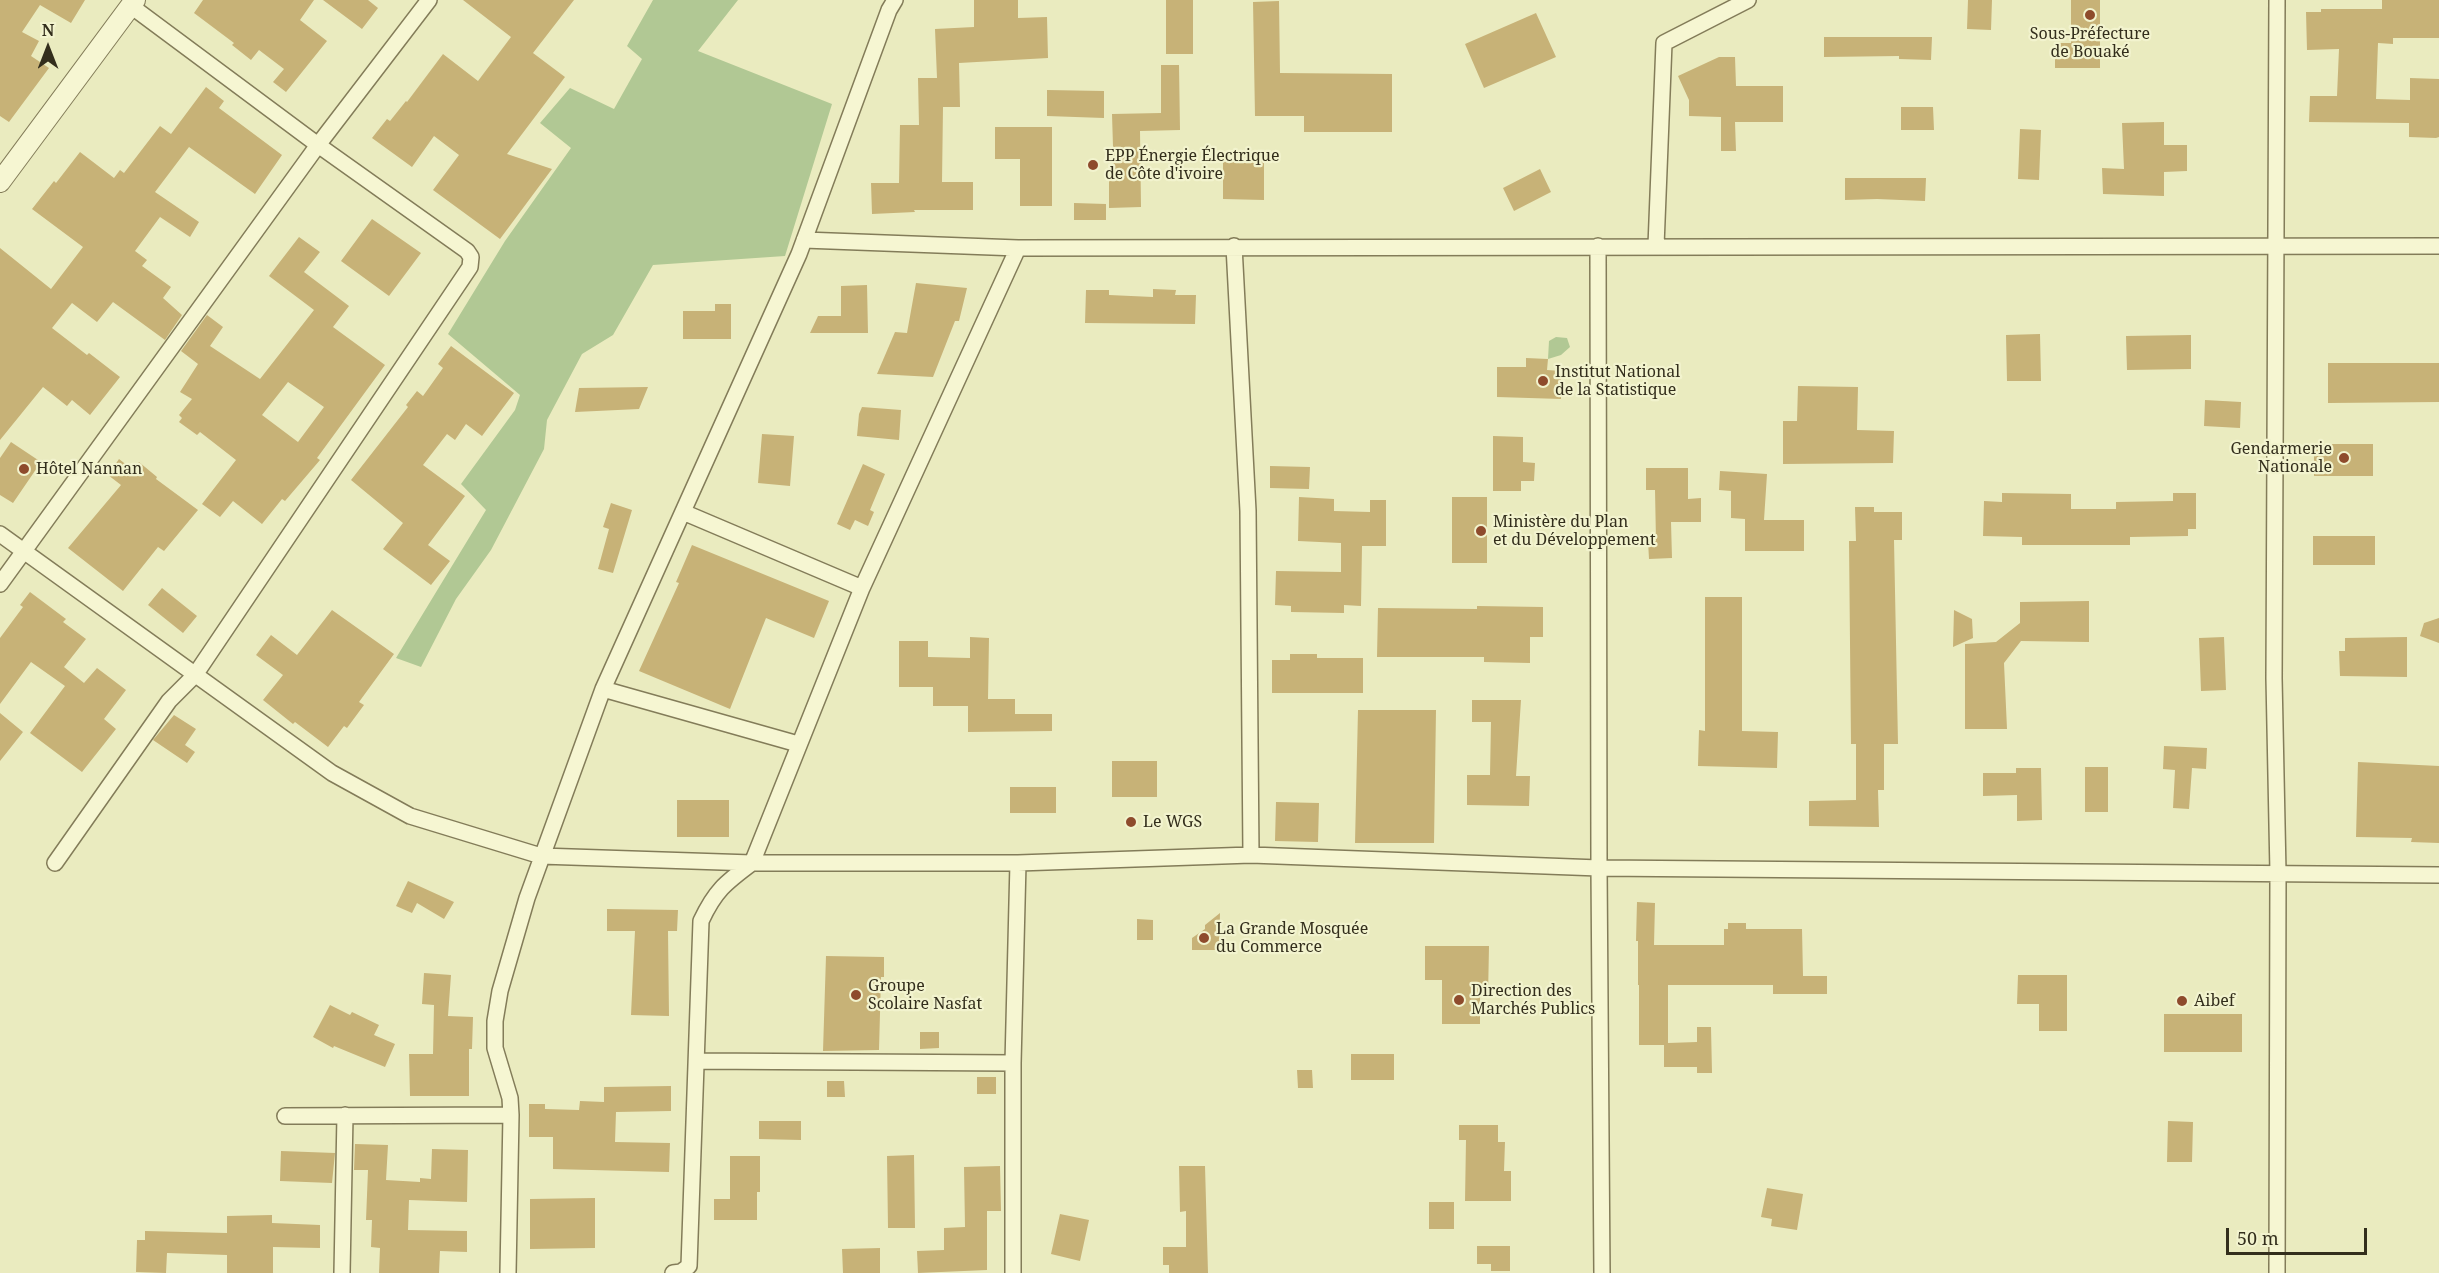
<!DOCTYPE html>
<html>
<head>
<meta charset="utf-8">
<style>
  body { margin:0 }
  #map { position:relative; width:2439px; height:1273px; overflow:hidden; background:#eaebbf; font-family:"Noto Serif",serif }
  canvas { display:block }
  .north { position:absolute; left:18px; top:18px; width:60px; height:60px; -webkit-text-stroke:4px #f2f3ce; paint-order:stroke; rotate:0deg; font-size:16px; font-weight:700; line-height:24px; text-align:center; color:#332e1c }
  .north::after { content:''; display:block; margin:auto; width:21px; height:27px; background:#332e1c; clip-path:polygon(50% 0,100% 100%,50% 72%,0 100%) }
  .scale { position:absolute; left:2226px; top:1228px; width:141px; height:27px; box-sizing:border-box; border:3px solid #332e1c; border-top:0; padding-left:8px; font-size:18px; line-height:21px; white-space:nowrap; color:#332e1c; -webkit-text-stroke:4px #f2f3ce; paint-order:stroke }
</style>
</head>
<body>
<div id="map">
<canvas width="2439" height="1273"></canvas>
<div class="north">N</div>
<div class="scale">50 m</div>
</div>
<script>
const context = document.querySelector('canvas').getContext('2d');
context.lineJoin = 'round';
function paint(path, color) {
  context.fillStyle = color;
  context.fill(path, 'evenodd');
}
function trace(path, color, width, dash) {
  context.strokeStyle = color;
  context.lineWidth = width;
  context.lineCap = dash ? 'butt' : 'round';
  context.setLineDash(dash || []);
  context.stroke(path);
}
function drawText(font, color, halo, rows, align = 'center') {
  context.font = font + ' "Noto Serif",serif';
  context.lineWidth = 4.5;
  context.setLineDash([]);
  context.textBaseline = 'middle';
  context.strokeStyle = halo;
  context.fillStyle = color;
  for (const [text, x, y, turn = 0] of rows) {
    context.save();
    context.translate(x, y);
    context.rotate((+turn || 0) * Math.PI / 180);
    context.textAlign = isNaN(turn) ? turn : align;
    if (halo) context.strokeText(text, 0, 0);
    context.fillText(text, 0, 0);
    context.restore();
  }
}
paint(new Path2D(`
  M653 0H738L698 51 832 104 785 256 653 265 613 335 582 354 547 420 544 449 491 550 456 599 421 667 396 658 486 510 461 484 515 410 520 395 448 334 505 241 571 148 540 123 570 88 614 109 642 59 627 46Z
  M1556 337 1567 338 1570 347 1561 355 1548 359 1549 341Z`), '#b1c894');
paint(new Path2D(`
  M0 0H85L71 23 40 5 22 32 39 41 31 56 49 68 9 122 0 116Z
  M203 0H314L300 20 327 41 286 92 273 82 284 69 259 50 251 60 232 45 234 43 194 13Z
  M323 0H368L378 8 362 29Z
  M463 0H574L533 53 565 77 507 154 552 169 500 239 433 190 459 155 434 136 412 167 372 138 387 119 390 121 406 101 407 102 443 54 478 81 511 37Z
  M974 0H1018V18L1047 17 1048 58 959 63 960 107H943L942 182H973V210H914L915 212 872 214 871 183H899L900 125H919L918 78H937L935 29 974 27Z
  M1166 0H1193V54H1166Z
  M1968 0H1992L1991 30 1967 29Z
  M2071 0H2100V68H2055V43H2071Z
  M2382 0H2439V38H2393V44L2378 43 2376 99 2410 100V78L2439 79V137L2436 138 2409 137V123L2309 122 2310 96H2337L2339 49 2307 50 2306 12H2321V9H2382Z
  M1279 1 1280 73 1392 74V132H1304V116H1255L1253 2Z
  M1536 13 1556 57 1484 88 1465 44Z
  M1824 37H1932L1931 60 1899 59V56L1824 57Z
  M1719 57H1735L1736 86H1783V122H1735L1736 151H1721V117L1689 116V100L1678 76Z
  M1161 65H1179L1180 130 1140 131 1141 207 1109 208V179H1114L1112 114 1161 113Z
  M206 87 224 101 219 108 282 155 255 194 189 147 155 192 199 222 190 237 160 217 135 251 147 260 142 266 171 287 163 298 182 315 165 340 113 302 97 322 72 303 52 328 87 355 89 353 120 377 90 415 72 400 67 406 43 387 0 440V248L51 289 83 247 32 209 54 181 56 183 80 152 114 178 120 170 124 173 160 126 171 134Z
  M1047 90 1104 91V118L1047 116Z
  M1901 107H1933L1934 130H1901Z
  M2164 122V145H2187V171L2164 172V196L2103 194 2102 168 2124 169 2122 123Z
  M995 127H1052V206H1020V159H995Z
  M2020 129 2041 130 2039 180 2018 179Z
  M1223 160H1264V200L1223 199Z
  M1540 169 1551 192 1514 211 1503 188Z
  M1845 178H1926L1925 201 1877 199 1845 200Z
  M1074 203 1106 204V220H1074Z
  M372 219 421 253 389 296 341 261Z
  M299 237 320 252 304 272 349 306 333 327 385 365 317 458 320 460 285 501 282 499 262 524 233 501 220 517 202 504 236 460 200 432 197 435 179 422 182 418 179 415 192 399 180 392 198 364 181 351 207 315 223 327 210 346 260 379 314 310 269 276ZM288 382 324 407 298 442 262 415Z
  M916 283 967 288 959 321H955L933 377 877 374 895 332 907 333Z
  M867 285 868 333H810L818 316H841V286Z
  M1153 289 1176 290 1175 295H1196L1195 324 1085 323 1086 290H1109V295L1153 297Z
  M715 304H731V339H683V311H715Z
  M2040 334 2041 381H2007L2006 335Z
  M2191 335V369L2127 370 2126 336Z
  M451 346 514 393 482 436 466 424 455 440 447 434 423 465 465 496 428 545 450 561 431 585 383 549 403 523 351 480 408 407 406 405 417 391 423 396 443 368 438 364Z
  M1526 358 1548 359 1547 370 1561 371V399L1497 397V367H1526Z
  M2328 363H2439V402L2328 403Z
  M1798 386 1858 387 1857 430 1894 431 1893 463 1783 464V421H1797Z
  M648 387 639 409 575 412 579 388Z
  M2205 400 2241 402 2240 428 2204 426Z
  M862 407 901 410 899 440 857 436 859 414Z
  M762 434 794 436 790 486 758 483Z
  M1493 436 1523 437V462L1535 463 1534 481H1521V491H1493Z
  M11 442 41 462 13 503 0 495V458Z
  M2314 444H2373V476H2314Z
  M119 459 133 470 139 462 157 477 156 479 198 510 164 551 158 547 123 591 68 548 121 485 108 475Z
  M863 464 885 474 870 510 874 512 868 526 855 520 850 530 837 524Z
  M1270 466 1310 467 1309 489 1270 488Z
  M1646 468H1688V499L1701 498V522H1671L1672 558 1649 559 1648 541H1656L1655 490H1646Z
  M1720 471 1767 474 1764 520H1804V551H1745V519L1731 518V491L1719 490Z
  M2002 493 2071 494V509H2116V502L2173 501V493H2196V529H2188V536L2130 537V545H2022V537L1983 536 1984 501 2002 502Z
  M1299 497 1334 499V511L1370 512V500H1386V546H1362L1361 606 1344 605V613L1291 612V606L1275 605 1276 571 1341 572V543L1298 541Z
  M1452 497H1487V563H1452Z
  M611 503 632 510 613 573 598 569 609 529 603 527Z
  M1855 507H1874V512H1902V540H1894L1898 744H1884V790H1878L1879 827 1809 826V801L1856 800V744H1851L1849 541H1856Z
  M2313 536H2375V565H2313Z
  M692 545 829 601 814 638 766 618 730 709 639 671 679 583 676 582Z
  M162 588 197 616 183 633 148 605Z
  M30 592 66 619 63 622 86 639 64 667 84 683 97 668 126 690 104 719 116 729 82 772 30 733 65 686 31 662 0 704V638L23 607 20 605Z
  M1705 597H1742V731L1778 732 1777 768 1698 766 1699 730 1705 731Z
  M2089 601V642L2021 641 2004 663 2007 729H1965V644L1996 642 2020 623V602Z
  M1477 606 1543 607V637H1530V663L1484 662V657H1377L1378 608 1477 609Z
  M332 610 394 654 359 702 364 705 347 728 344 726 328 747 295 722 293 724 263 700 283 675 256 655 271 635 297 655Z
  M1954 610 1972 619 1973 638 1953 647Z
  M2439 618V643L2420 636 2424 623Z
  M970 637 989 638 988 699H1015V714H1052V731L968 732V706H933V687H899V641H928V657L970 658Z
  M2224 637 2226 690 2201 691 2199 638Z
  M2407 637V677L2340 676 2339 651H2345V638Z
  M1290 654H1317V658H1363V693H1272V660H1290Z
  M1472 700H1521L1516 776H1530L1529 806 1467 805V775H1490L1491 722H1472Z
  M1358 710H1436L1434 843H1355Z
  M0 713 23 732 0 761Z
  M174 715 196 729 185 745 195 752 187 763 153 740Z
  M2164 746 2207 748 2206 769 2192 768 2189 809 2173 808 2175 770 2163 769Z
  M1112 761H1157V797H1112Z
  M2358 762 2439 766V843L2411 842 2412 838 2356 837Z
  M2085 767H2108V812H2085Z
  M2016 768H2041L2042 820 2017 821V795L1983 796V773H2016Z
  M1010 787H1056V813H1010Z
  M677 800H729V837H677Z
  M1276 802 1319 803 1318 842 1275 841Z
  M408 881 454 902 444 919 417 903 412 913 396 906Z
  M1637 902 1655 903 1654 945H1724V929H1728V923H1746V929H1802L1803 976H1827V994H1773V985H1668V1043L1697 1042V1027H1711L1712 1073H1697V1067H1664V1045H1639V985H1638V941H1636Z
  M607 909 678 910 677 931H668L669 1016 631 1015 635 931H607Z
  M1220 913 1219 950H1192V938L1205 929V925Z
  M1137 919 1153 920V940H1137Z
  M1425 946H1489L1488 997H1480V1024H1442V980H1425Z
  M826 956 884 957V977H881L879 1050 823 1051Z
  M424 973 451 975 448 1016 473 1017 472 1049H469V1096H410L409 1054H433L434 1005 422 1004Z
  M2018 975H2067V1031H2039V1004H2017Z
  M330 1005 350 1015 352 1012 379 1025 374 1035 395 1044 385 1067 334 1046 333 1048 313 1037Z
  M2164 1014H2242V1052H2164Z
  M920 1032H939V1048L920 1049Z
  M1351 1054H1394V1080H1351Z
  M1297 1070H1312L1313 1088H1298Z
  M977 1077H996V1094H977Z
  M827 1081H844L845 1097H827Z
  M671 1086V1111L616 1112 615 1142 670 1143 669 1172 553 1169V1137H529V1104H545V1109L579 1110 580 1101 604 1102V1087Z
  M759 1121H801V1140L759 1139Z
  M2168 1121 2193 1122 2192 1162H2167Z
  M1459 1125H1498V1142H1505L1504 1171H1511V1201H1465L1466 1140H1459Z
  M355 1144 388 1145 386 1180 420 1182V1178L431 1179 432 1149 468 1150 467 1202 409 1200 408 1230 467 1231V1252L440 1251 439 1273H379L380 1248 371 1247 372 1220H366L368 1170H354Z
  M281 1151 335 1153 332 1183 280 1181Z
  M914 1155 915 1228H888L887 1156Z
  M730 1156H760V1192H757V1220H714V1199H730Z
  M1000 1166 1001 1211H987V1270L918 1273 917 1251 944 1250V1228L965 1227 964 1167Z
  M1179 1166H1205L1208 1273H1169V1265H1163V1247H1186V1211L1180 1212Z
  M1767 1188 1803 1194 1797 1230 1771 1226 1772 1219 1761 1217Z
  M595 1198V1248L530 1249V1199Z
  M1429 1202H1454V1229H1429Z
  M1060 1214 1089 1220 1080 1261 1051 1254Z
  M272 1215V1223L320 1225V1248L273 1247V1273H227V1255L167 1253 166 1273 136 1272 137 1240H145V1231L227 1233V1216Z
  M1477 1246H1510V1271H1491V1264H1477Z
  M880 1248V1273H843L842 1249Z`), '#c7b277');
const minor = new Path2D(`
  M2277 0 2274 678 2278 873 2277 1273
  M804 240 1018 248 2439 246
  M1234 246 1248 511 1251 855
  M1598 246 1599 868 1602 1273
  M1656 246 1664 43 1748 0
  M683 512 862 588
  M0 534 332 773 410 816 541 856 752 863H1018L1251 855 1599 868 2439 875
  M0 584 318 145 429 0
  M603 689 798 744
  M55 863 169 701 195 675 470 267 471 257 467 251 318 145 131 6
  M697 1061 1013 1063
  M285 1116 511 1115
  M342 1273 345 1115
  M508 1273 511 1115 510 1098 495 1048V1021L500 991 527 898 603 689 799 254 889 10 895 0
  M673 1273 681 1272 689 1266 701 921C715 891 725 883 752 863L862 588 1018 248
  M1013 1273V1063L1018 863`);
const tertiary = new Path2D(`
  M0 182 135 0`);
trace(minor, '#837c59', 18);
trace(tertiary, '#837c59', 22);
trace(minor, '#f6f6d2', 15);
trace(tertiary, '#f6f6d2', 20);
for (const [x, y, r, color] of [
  [2090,15,6,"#8e4b2c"],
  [1093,165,6,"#8e4b2c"],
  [1543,381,6,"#8e4b2c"],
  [2344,458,6,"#8e4b2c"],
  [24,469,6,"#8e4b2c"],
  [1481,531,6,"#8e4b2c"],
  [1131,822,6,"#8e4b2c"],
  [1204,938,6,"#8e4b2c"],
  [856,995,6,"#8e4b2c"],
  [1459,1000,6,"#8e4b2c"],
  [2182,1001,6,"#8e4b2c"]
]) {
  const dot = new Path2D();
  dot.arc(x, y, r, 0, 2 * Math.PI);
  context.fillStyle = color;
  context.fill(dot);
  trace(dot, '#f2f3ce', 2);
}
drawText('16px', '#332e1c', '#f2f3ce', [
  ["Sous-Préfecture",2090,34,"center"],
  ["de Bouaké",2090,52,"center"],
  ["EPP Énergie Électrique",1105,156],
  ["de Côte d'ivoire",1105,174],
  ["Institut National",1555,372],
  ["de la Statistique",1555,390],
  ["Gendarmerie",2332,449,"right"],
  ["Nationale",2332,467,"right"],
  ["Hôtel Nannan",36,469],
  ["Ministère du Plan",1493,522],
  ["et du Développement",1493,540],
  ["Le WGS",1143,822],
  ["La Grande Mosquée",1216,929],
  ["du Commerce",1216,947],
  ["Groupe",868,986],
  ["Scolaire Nasfat",868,1004],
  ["Direction des",1471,991],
  ["Marchés Publics",1471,1009],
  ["Aibef",2194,1001]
], 'left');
</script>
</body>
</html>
